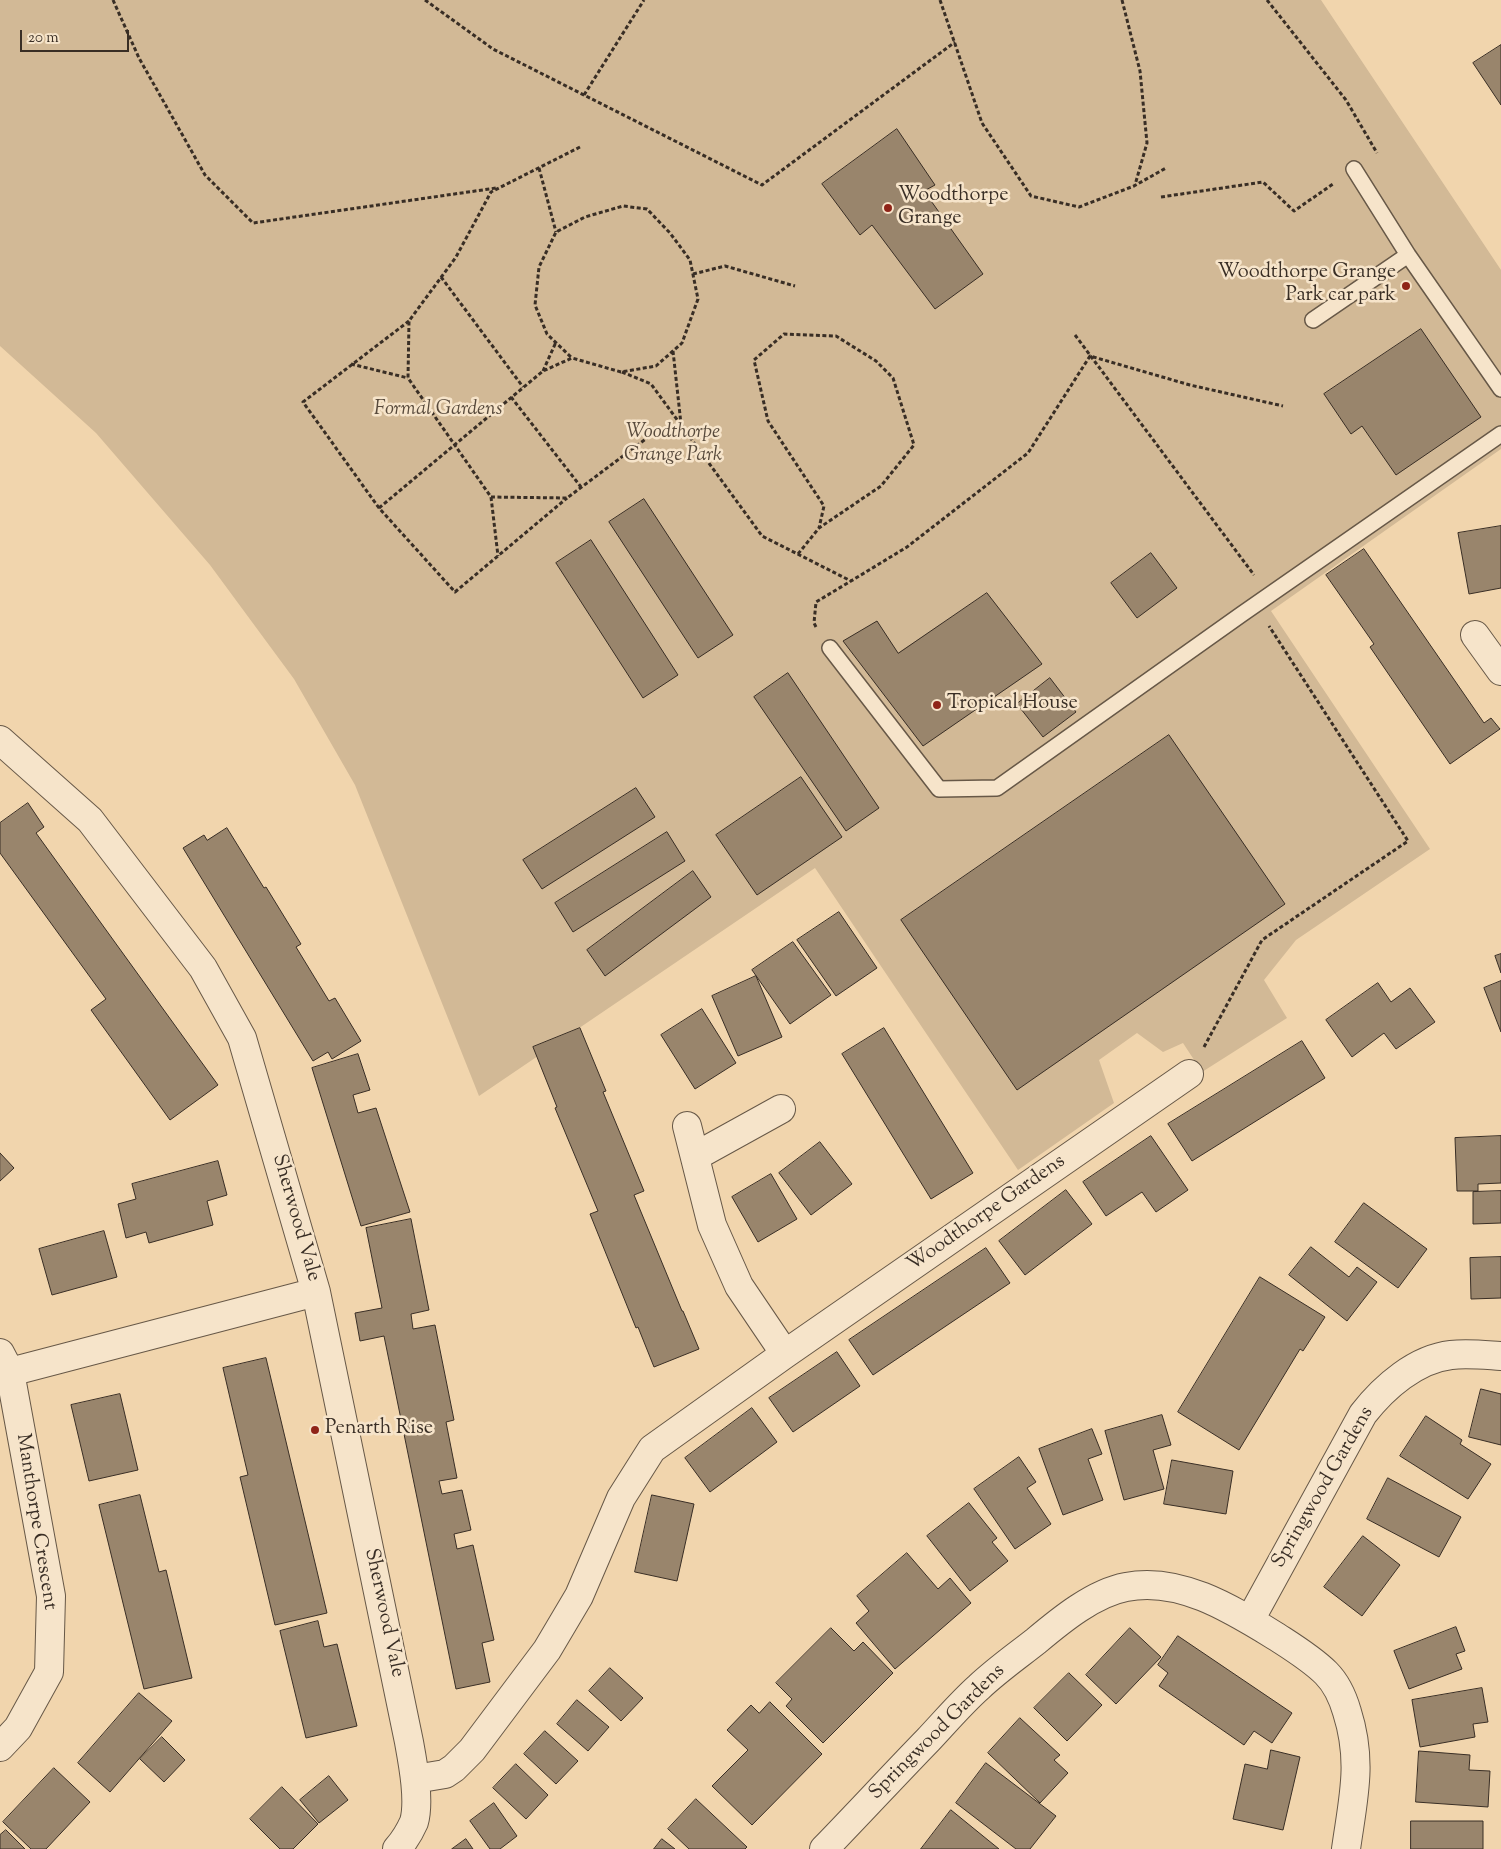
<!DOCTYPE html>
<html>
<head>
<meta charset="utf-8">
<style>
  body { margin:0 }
  #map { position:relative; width:1501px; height:1849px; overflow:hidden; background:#f1d5ad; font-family:"Sorts Mill Goudy",serif }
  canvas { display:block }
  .scale { position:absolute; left:20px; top:30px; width:109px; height:22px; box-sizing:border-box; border:2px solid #392e25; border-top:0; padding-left:6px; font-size:15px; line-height:18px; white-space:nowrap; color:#392e25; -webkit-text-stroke:4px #f6e4ca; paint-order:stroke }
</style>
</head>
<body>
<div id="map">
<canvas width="1501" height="1849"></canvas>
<div class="scale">20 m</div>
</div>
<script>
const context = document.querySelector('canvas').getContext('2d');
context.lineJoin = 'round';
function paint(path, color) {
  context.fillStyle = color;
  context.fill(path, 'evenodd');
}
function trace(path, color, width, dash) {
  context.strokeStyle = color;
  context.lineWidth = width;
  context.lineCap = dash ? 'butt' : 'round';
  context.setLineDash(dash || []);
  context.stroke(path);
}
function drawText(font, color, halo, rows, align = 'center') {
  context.font = font + ' "Sorts Mill Goudy",serif';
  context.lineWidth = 5;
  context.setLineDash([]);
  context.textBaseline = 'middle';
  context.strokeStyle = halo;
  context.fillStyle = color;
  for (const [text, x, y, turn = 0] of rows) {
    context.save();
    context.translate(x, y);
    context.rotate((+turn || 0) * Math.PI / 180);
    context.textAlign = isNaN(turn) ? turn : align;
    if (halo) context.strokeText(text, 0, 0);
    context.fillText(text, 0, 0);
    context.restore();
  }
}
paint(new Path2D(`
  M0 0H1321L1501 270V449L1271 611 1430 849 1296 940 1264 980 1287 1018 1202 1072 1183 1043 1163 1052 1137 1033 1099 1060 1114 1103 1018 1170 815 868 479 1096 355 785 294 679 210 565 96 433 0 346Z`), '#d2b996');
const building = new Path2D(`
  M1501 45V105L1473 63Z
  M897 129 935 185 924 191 983 274 935 309 872 225 860 235 822 184Z
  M1421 329 1481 417 1396 475 1362 426 1351 434 1324 394Z
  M644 499 733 635 698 658 609 522Z
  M1501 526V588L1469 594 1458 533Z
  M591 540 678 675 643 698 556 563Z
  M1364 549 1484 723 1491 718 1500 729 1450 764 1370 647 1374 644 1326 575Z
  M1151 553 1177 588 1137 618 1111 583Z
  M987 593 1042 664 923 746 843 641 877 621 898 653Z
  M788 673 879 808 846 831 754 697Z
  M1050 678 1076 712 1043 737 1017 704Z
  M1169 735 1285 904 1017 1090 901 920Z
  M801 777 842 837 757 895 716 835Z
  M636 788 655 817 542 889 523 860Z
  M28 803 44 827 36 833 218 1085 170 1120 91 1010 106 999 0 853V823Z
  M227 828 264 888 266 887 301 944 296 947 329 1001 335 998 361 1041 332 1059 328 1052 313 1061 183 848 204 835 207 840Z
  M667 832 685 861 573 932 555 903Z
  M693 871 711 897 605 976 587 950Z
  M839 912 877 968 836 996 797 940Z
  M793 942 831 995 790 1024 752 970Z
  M1501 954V973L1495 956Z
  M756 976 782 1037 738 1056 712 996Z
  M1501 981V1032L1484 988Z
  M1378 983 1391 1002 1410 988 1435 1022 1396 1049 1384 1033 1352 1057 1326 1020Z
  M702 1009 736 1063 695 1089 661 1035Z
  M580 1028 606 1091 603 1092 644 1191 634 1195 682 1311H683L699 1349 654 1367 638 1327 636 1328 590 1214 598 1211 555 1108 557 1107 533 1047Z
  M884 1028 973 1173 931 1199 842 1054Z
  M1302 1041 1325 1078 1192 1161 1168 1124Z
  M358 1054 370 1090 353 1095 358 1113 376 1108 410 1212 361 1226 312 1068Z
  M1151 1136 1188 1190 1156 1212 1142 1192 1106 1216 1083 1182Z
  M1501 1136V1183L1478 1184V1191H1457L1455 1138Z
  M820 1142 852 1184 811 1215 779 1173Z
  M0 1153 14 1168 0 1181Z
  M218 1161 227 1195 207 1201 213 1225 149 1243 146 1232 126 1238 118 1204 136 1199 132 1184Z
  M771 1174 797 1219 758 1242 732 1197Z
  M1066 1190 1092 1224 1025 1275 999 1241Z
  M1501 1191V1223L1473 1224V1192Z
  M1364 1203 1427 1249 1398 1288 1335 1242Z
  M411 1219 429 1310 411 1314 413 1329 435 1325 454 1420 446 1422 457 1478 439 1481 442 1494 462 1490 471 1530 454 1534 457 1549 473 1545 494 1640 482 1643 490 1682 456 1689 384 1336 360 1341 355 1313 382 1308 366 1228Z
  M104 1231 117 1277 52 1295 39 1249Z
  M1311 1247 1349 1277 1357 1267 1377 1282 1347 1321 1289 1275Z
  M986 1248 1010 1283 873 1375 849 1340Z
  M1501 1257V1298L1471 1299 1470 1258Z
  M1260 1277 1325 1317 1303 1351 1300 1349 1239 1450 1178 1412Z
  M837 1352 860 1386 793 1432 769 1398Z
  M266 1358 327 1613 275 1625 240 1477 248 1475 223 1368Z
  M1481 1389 1501 1394V1445L1469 1437Z
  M120 1394 138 1470 89 1481 71 1405Z
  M752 1408 777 1442 710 1492 685 1458Z
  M1162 1415 1171 1445 1153 1450 1164 1489 1124 1500 1105 1431Z
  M1426 1416 1462 1440 1460 1444 1491 1464 1468 1499 1400 1456Z
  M1092 1429 1102 1454 1088 1459 1103 1500 1063 1515 1039 1449Z
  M1019 1457 1036 1482 1027 1488 1051 1524 1015 1549 974 1489Z
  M1172 1460 1233 1471 1226 1514 1164 1504Z
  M1388 1478 1461 1517 1439 1557 1367 1519Z
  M140 1495 159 1572 166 1570 192 1678 144 1689 99 1505Z
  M652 1495 694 1504 677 1581 635 1572Z
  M969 1503 997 1538 992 1542 1008 1561 970 1591 927 1536Z
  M1363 1536 1400 1565 1362 1616 1324 1587Z
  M907 1553 938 1589 950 1578 971 1603 895 1669 856 1623 869 1611 857 1596Z
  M318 1621 324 1647 337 1644 357 1726 306 1738 280 1631Z
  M1456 1627 1465 1651 1456 1654 1462 1669 1409 1689 1394 1651Z
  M831 1628 854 1651 863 1642 893 1673 823 1743 786 1706 792 1699 776 1683Z
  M1130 1628 1161 1657 1116 1704 1086 1675Z
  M1178 1636 1292 1713 1272 1743 1254 1731 1244 1745 1159 1686 1168 1673 1158 1665Z
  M610 1668 643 1698 621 1721 589 1691Z
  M1069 1673 1102 1705 1067 1741 1034 1708Z
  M1482 1688 1488 1722 1473 1724 1475 1737 1420 1747 1412 1700Z
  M139 1693 172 1721 110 1792 78 1763Z
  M577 1700 609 1727 588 1751 557 1724Z
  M770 1702 822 1754 752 1825 712 1786 748 1750 727 1730 751 1705 759 1713Z
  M1020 1718 1060 1755 1054 1760 1068 1773 1040 1803 988 1753Z
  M545 1731 578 1761 556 1784 524 1754Z
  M162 1737 185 1760 164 1782 140 1759Z
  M1271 1750 1300 1757 1283 1830 1233 1819 1245 1764 1267 1769Z
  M1419 1751 1470 1755 1469 1770 1490 1771 1488 1807 1416 1802Z
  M986 1763 1056 1816 1030 1849H1016L956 1803Z
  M516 1764 548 1795 526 1819 493 1788Z
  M54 1768 90 1802 46 1849H31L3 1822Z
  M329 1776 348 1800 319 1823 300 1800Z
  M282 1787 318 1824 293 1849H280L250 1819Z
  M696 1799 747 1847 745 1849H689L668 1829Z
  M494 1803 517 1836 500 1849H490L470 1821Z
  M951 1810 999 1849H921Z
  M1411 1821H1483V1849H1411Z
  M6 1830 25 1849H0V1835Z
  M466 1839 473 1849H452Z
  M662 1839 675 1849H654Z`);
paint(building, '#99856c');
trace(building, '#392e25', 1);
const service = new Path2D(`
  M1354 169 1408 255 1501 389
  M1313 320 1408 255
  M830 648 939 789 997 788 1242 614 1501 434`);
const minor = new Path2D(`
  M1475 635 1501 671
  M0 740 90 820 203 968 242 1038 316 1292 409 1742C413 1764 420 1801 414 1822 410 1831 404 1841 397 1849
  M687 1126 712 1225 739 1286 785 1354
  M696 1156 781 1109
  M0 1353 10 1372 51 1596 49 1672 18 1728 0 1747
  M10 1372 316 1292
  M1250 1620 1363 1414C1384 1387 1416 1359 1451 1355 1467 1353 1485 1355 1501 1356
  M415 1779 445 1774 454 1768 472 1750 547 1650 579 1596 621 1498 652 1449 785 1354 1189 1074
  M824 1849C859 1813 893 1776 928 1740 945 1722 961 1703 979 1687 997 1670 1017 1656 1036 1641 1061 1620 1094 1593 1126 1587 1180 1576 1233 1610 1277 1637 1294 1648 1312 1659 1326 1673 1337 1684 1343 1698 1347 1712 1363 1762 1353 1799 1346 1849`);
trace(service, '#675847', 18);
trace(minor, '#675847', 30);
trace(new Path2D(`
  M113 0 139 58 205 175 253 223 496 188
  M425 0 493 49 762 185 955 42
  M940 0 982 123 1031 196 1079 207 1134 186 1166 168
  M1122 0 1140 71 1147 143 1135 185
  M1267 0 1346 100 1377 153
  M584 95 644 0
  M580 147 491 192 456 257 409 321 408 378 491 497 567 498 651 435 681 425 762 536 851 581 907 547 1028 453 1090 356 1190 385 1283 406
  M539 168 556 232
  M1161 197 1263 182 1294 211 1333 184
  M693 274 725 266 795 286
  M441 277 523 387
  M409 321 303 402 379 508 455 592 567 498
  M1075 335 1254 575
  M673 351 681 424
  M351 364 408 378
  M543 371 556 342
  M622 372 651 384 681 425
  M511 397 581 487
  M491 497 498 556
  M379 508 543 371 572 358 621 372 656 366 682 343 698 299 690 260 670 233 647 209 623 206 585 217 556 232 539 267 535 305 547 334 572 358
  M798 554 819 528 881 486 914 445 893 378 876 361 836 336 784 334 754 360 768 421 824 506 819 528
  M816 627 814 623 816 602 851 581
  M1204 1047 1262 940 1408 841 1269 626`), '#392e25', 3, [4, 2.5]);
trace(service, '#f6e4ca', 15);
trace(minor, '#f6e4ca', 28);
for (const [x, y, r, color] of [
  [888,208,5,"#8f2418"],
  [1406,286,5,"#8f2418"],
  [937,705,5,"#8f2418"],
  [315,1430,5,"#8f2418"]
]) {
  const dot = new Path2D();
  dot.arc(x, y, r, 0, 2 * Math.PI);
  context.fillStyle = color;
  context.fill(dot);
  trace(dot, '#f6e4ca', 2);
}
drawText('20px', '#392e25', '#f6e4ca', [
  ["Woodthorpe",898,197],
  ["Grange",898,220],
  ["Woodthorpe Grange",1396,274,"right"],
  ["Park car park",1396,297,"right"],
  ["Tropical House",947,705],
  ["Penarth Rise",325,1430]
], 'left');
drawText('italic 20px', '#584a3c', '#f6e4ca', [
  ["Formal Gardens",438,411],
  ["Woodthorpe",673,434],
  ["Grange Park",673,457]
]);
drawText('20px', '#392e25', '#f6e4ca', [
  ["Woodthorpe Gardens",987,1214,-35],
  ["Sherwood Vale",295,1218,74],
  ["Springwood Gardens",1324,1488,-60],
  ["Manthorpe Crescent",35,1522,81],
  ["Sherwood Vale",383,1613,78],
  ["Springwood Gardens",938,1733,-45]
]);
</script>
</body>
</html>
